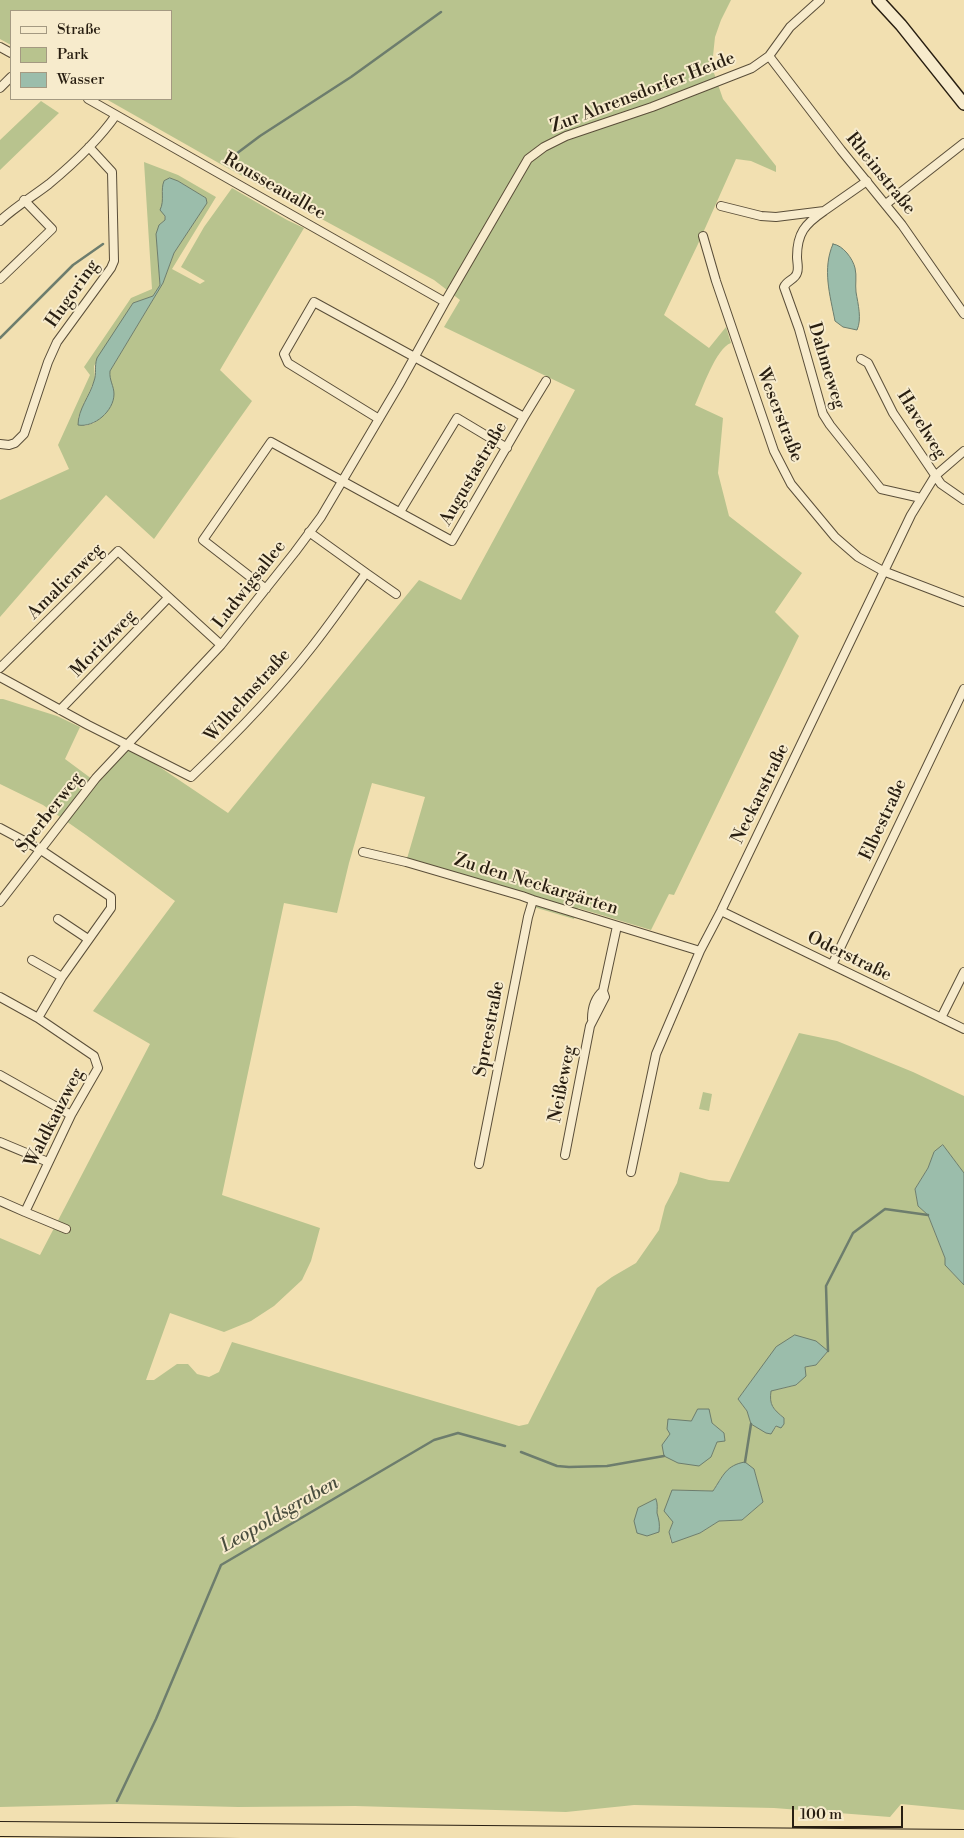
<!DOCTYPE html>
<html>
<head>
<meta charset="utf-8">
<style>
  body { margin:0 }
  #map { position:relative; width:964px; height:1838px; overflow:hidden; background:#f2e0b1; font-family:"Libre Bodoni",serif }
  canvas { display:block }
  .legend { position:absolute; left:10px; top:10px; width:162px; height:90px; box-sizing:border-box; background:#f7ebcc; border:1px solid #a49981; margin:0; padding:6px 9px; list-style:none; font-size:15px; color:#281e11 }
  .legend li { display:flex; align-items:center; gap:10px; height:25px }
  .legend b { width:25px; border:1px solid #a49981 }
  .scale { position:absolute; left:792px; top:1806px; width:111px; height:22px; box-sizing:border-box; border:2px solid #281e11; border-top:0; padding-left:6px; font-size:15px; line-height:18px; white-space:nowrap; color:#281e11; -webkit-text-stroke:4px #f7ebcc; paint-order:stroke }
</style>
</head>
<body>
<div id="map">
<canvas width="964" height="1838"></canvas>
<ul class="legend">
<li><b style="height:6px;background:#f7ebcc"></b>Straße</li>
<li><b style="height:14px;background:#b8c38e"></b>Park</li>
<li><b style="height:14px;background:#9bbdab"></b>Wasser</li>
</ul>
<div class="scale">100 m</div>
</div>
<script>
const context = document.querySelector('canvas').getContext('2d');
context.lineJoin = 'round';
function paint(path, color) {
  context.fillStyle = color;
  context.fill(path, 'evenodd');
}
function trace(path, color, width, dash) {
  context.strokeStyle = color;
  context.lineWidth = width;
  context.lineCap = dash ? 'butt' : 'round';
  context.setLineDash(dash || []);
  context.stroke(path);
}
function drawText(font, color, halo, rows, align = 'center') {
  context.font = font + ' "Libre Bodoni",serif';
  context.lineWidth = 4;
  context.setLineDash([]);
  context.textBaseline = 'middle';
  context.strokeStyle = halo;
  context.fillStyle = color;
  for (const [text, x, y, turn = 0] of rows) {
    context.save();
    context.translate(x, y);
    context.rotate((+turn || 0) * Math.PI / 180);
    context.textAlign = isNaN(turn) ? turn : align;
    if (halo) context.strokeText(text, 0, 0);
    context.fillText(text, 0, 0);
    context.restore();
  }
}
paint(new Path2D(`
  M0 0H731L721 20 715 37 713 56 714 73 723 99 776 166V172L751 161 736 159 698 244 664 315 709 348 726 327 731 343C716 348 702 390 695 405L723 418 718 473 729 516 802 573 775 612 799 636 674 895 669 894 651 930 578 908 574 919 537 908 491 885 406 862 425 797 372 783 349 863 337 913 284 903 222 1195 320 1228 311 1261 302 1280 274 1306 251 1321 224 1332 170 1313 146 1380H154L177 1364H188L197 1374 209 1377 219 1372 232 1342 519 1426 528 1424 597 1288 612 1277 636 1263 659 1230 665 1206 677 1183 680 1172 709 1180 729 1182 799 1033 837 1041 913 1072 964 1096V1173L943 1145 934 1153 928 1168 915 1189 918 1206 928 1215 945 1258V1265L964 1285V1810L901 1804 890 1817 774 1808 634 1805 566 1812 355 1806 238 1807 117 1804 0 1807V1238L40 1255 150 1044 93 1011 175 901 86 835 43 805 0 784V699H3L57 716 80 727 65 759 96 782 127 745 228 813 419 580 461 600 575 390 444 327 460 300 434 280 224 166 106 99H171V11H11V45L0 39ZM828 1351 816 1365 805 1367 797 1385 771 1391C769 1405 773 1409 784 1418L771 1433 751 1424 747 1411 738 1399 756 1375ZM691 1421 712 1423 724 1433 725 1441H717L711 1457 663 1446 670 1434ZM754 1469 763 1502 742 1520 719 1521 700 1533 671 1543 669 1532 673 1522 672 1490 713 1491 723 1475Z
  M41 101 59 113 0 170V140Z
  M144 162 178 175 216 197 172 269 200 284 205 281 181 267 204 227 232 188 287 220 304 228 220 370 252 401 154 539 106 495 0 617V500L69 469 58 445 90 375 84 367 131 298 152 289ZM170 178 178 181 206 198 207 203 174 253 163 283 110 371 105 414 94 423 85 426 78 418 95 379 94 366 133 303 153 296 160 285 157 246 159 225 165 220 162 190Z
  M703 1092 712 1094 709 1111 699 1109Z`), '#b8c38e');
const water = new Path2D(`
  M170 178 178 181 206 198 207 203 174 253 163 283 110 371C109 380 114 386 114 394 114 411 94 428 78 425 78 409 90 396 94 381 97 373 94 367 97 358L133 303 153 296 160 285 156 234 159 225 165 220V216L160 210C165 200 160 190 164 181Z
  M833 244C843 245 853 259 855 268 857 276 855 284 856 292 858 304 862 319 857 330L843 327 835 321C830 295 822 269 833 244Z
  M943 1145 964 1173V1285L945 1265V1258L928 1215 918 1206 915 1189 928 1168 934 1152Z
  M795 1335 816 1341 828 1351 816 1365 805 1367 806 1376 796 1385 771 1391C769 1405 773 1409 784 1418V1424L781 1428 776 1426 771 1434 766 1433 751 1424 747 1411 738 1399 776 1347Z
  M698 1409H709L712 1423 724 1433 725 1441 717 1442 711 1457 699 1466 678 1463 664 1456 662 1445 670 1434 667 1429 668 1419 691 1421Z
  M745 1462 754 1469 763 1502 742 1520 719 1521 700 1533 672 1543 669 1532 673 1522 664 1511 672 1490 713 1491C723 1476 726 1465 745 1462Z
  M656 1499C658 1505 657 1508 657 1513 659 1520 660 1524 659 1532L647 1536 637 1533 634 1521 638 1508Z`);
paint(water, '#9bbdab');
trace(water, '#6d7d6d', 1);
trace(new Path2D(`
  M236 154 260 136 351 77 441 12
  M0 338 73 265 103 244
  M828 1351 826 1286 853 1233 885 1209 928 1215
  M521 1452 557 1466 569 1467 607 1466 664 1456
  M745 1462 751 1424
  M117 1801 156 1719 221 1565 434 1440 458 1433 505 1446`), '#6d7d6d', 2.5);
const minor = new Path2D(`
  M0 47 11 53
  M769 56 841 150 902 225 964 314
  M0 88 11 77
  M88 99 445 302
  M886 204 964 143
  M721 206 761 216 776 217 824 211 867 181
  M824 211C805 224 797 233 797 257 797 262 799 268 797 273 795 280 787 280 784 287L799 329 823 414 830 425 881 489 921 498
  M0 221C15 207 32 197 49 184 73 164 98 141 116 115
  M703 236 716 281 774 451 791 484 835 537 858 557 883 571 964 602
  M0 279 52 229 24 200
  M861 359 868 363 893 413 941 484 964 500
  M524 417 546 381
  M0 444 9 445 15 443 24 434 48 362 57 342 111 268 114 261 112 172 89 147
  M400 512 457 418 507 448
  M366 573 396 594
  M266 589 203 540 271 442 452 541 524 417 314 302 284 354 288 363 379 419
  M0 668 118 551 221 645
  M0 677 88 725 191 777C234 736 275 694 311 648 330 624 348 598 366 573L309 532
  M60 710 168 598
  M0 828 41 850 111 897V908L62 977 38 1018
  M363 852 406 862 522 896 533 900 700 951
  M0 902 96 778 221 645 295 552 321 517 399 385 445 302 528 159 544 147 566 136 652 107 752 68 769 56 790 27 820 0
  M721 911 964 1029
  M58 919 88 939
  M32 960 62 977
  M832 965 964 689
  M0 997 38 1018 94 1056 98 1068 71 1115 25 1212 0 1201
  M941 1018 964 972
  M592 1019C592 1008 595 998 603 991
  M0 1075 71 1115
  M0 1142 48 1162
  M565 1155 590 1026 605 997 603 991 617 926
  M479 1164 528 917 533 900
  M631 1172 656 1054 700 951 721 911 911 515 935 476 964 451
  M25 1212 66 1229`);
const secondary = new Path2D(`
  M878 0 901 25 964 104`);
const motorway = new Path2D(`
  M0 1829 964 1837`);
trace(minor, '#5a4e39', 10);
trace(secondary, '#281e11', 14);
trace(motorway, '#281e11', 16);
trace(minor, '#f7ebcc', 8);
trace(secondary, '#f7ebcc', 11);
trace(motorway, '#f2e0b1', 14);
drawText('18px', '#281e11', '#f7ebcc', [
  ["Zur Ahrensdorfer Heide",643,93,-21],
  ["Rheinstraße",880,174,51],
  ["Rousseauallee",274,187,30],
  ["Hugoring",73,294,-55],
  ["Dahmeweg",826,366,73],
  ["Weserstraße",779,415,69],
  ["Havelweg",921,425,58],
  ["Augustastraße",474,474,-60],
  ["Amalienweg",66,582,-45],
  ["Ludwigsallee",250,585,-52],
  ["Moritzweg",104,644,-46],
  ["Wilhelmstraße",248,696,-48],
  ["Neckarstraße",761,794,-64],
  ["Sperberweg",50,813,-52],
  ["Elbestraße",884,820,-65],
  ["Zu den Neckargärten",536,885,17],
  ["Oderstraße",849,957,26],
  ["Spreestraße",490,1029,-79],
  ["Neißeweg",563,1084,-79],
  ["Waldkauzweg",55,1118,-63]
]);
drawText('italic 19px', '#4a4e3f', '#f7ebcc', [
  ["Leopoldsgraben",280,1515,-30]
]);
</script>
</body>
</html>
